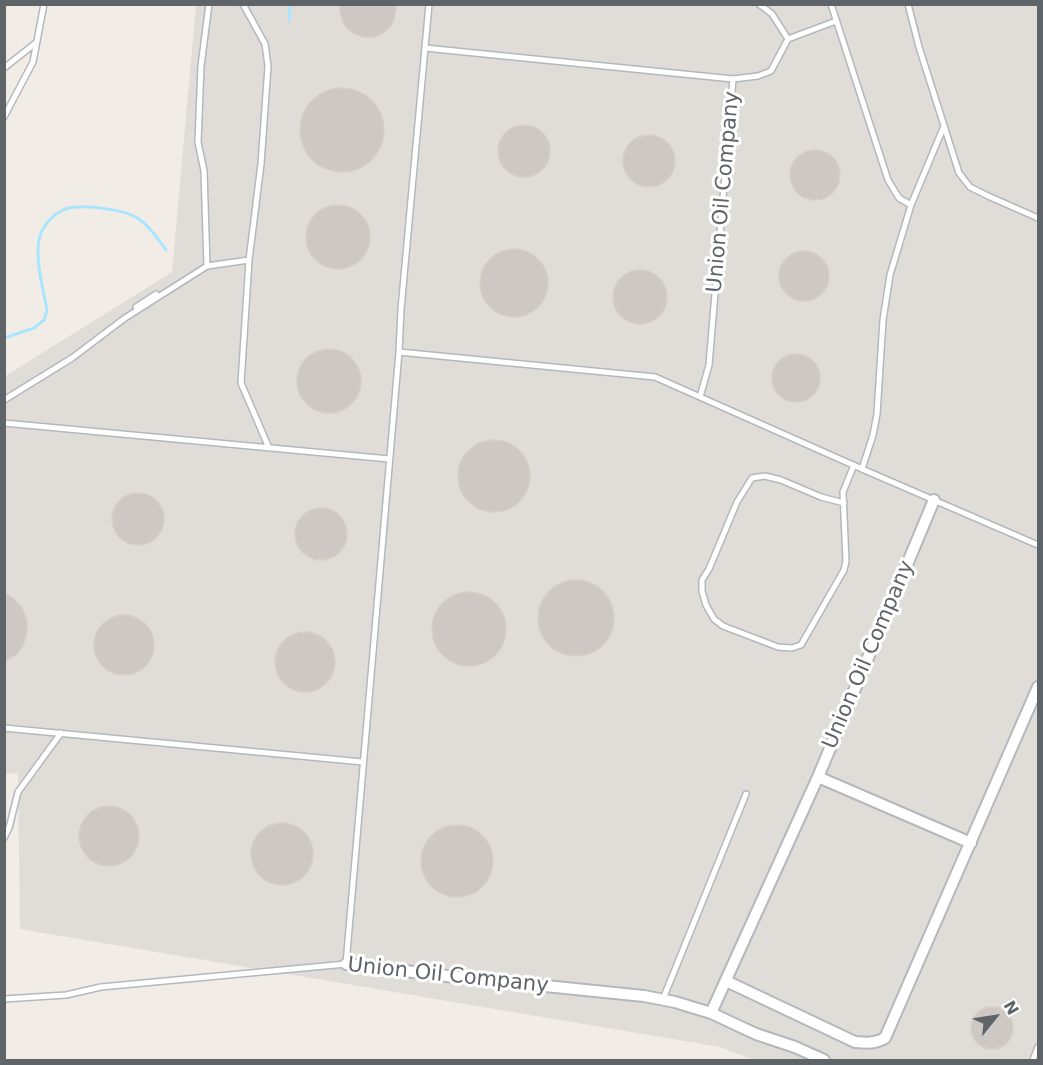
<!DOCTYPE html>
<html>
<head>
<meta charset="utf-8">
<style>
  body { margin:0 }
  #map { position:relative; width:1043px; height:1065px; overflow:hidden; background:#f1ede6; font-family:"DejaVu Sans",sans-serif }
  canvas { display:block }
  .frame { position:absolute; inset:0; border:6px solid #5e6468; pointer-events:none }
  .north { position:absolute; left:965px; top:987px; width:60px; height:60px; -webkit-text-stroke:4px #fff; paint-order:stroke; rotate:60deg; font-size:16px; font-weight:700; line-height:24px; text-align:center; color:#5e6468 }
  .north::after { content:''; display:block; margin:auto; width:21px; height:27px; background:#5e6468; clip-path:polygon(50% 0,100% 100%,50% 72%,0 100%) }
</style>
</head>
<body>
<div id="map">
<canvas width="1043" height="1065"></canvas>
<div class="frame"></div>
<div class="north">N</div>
</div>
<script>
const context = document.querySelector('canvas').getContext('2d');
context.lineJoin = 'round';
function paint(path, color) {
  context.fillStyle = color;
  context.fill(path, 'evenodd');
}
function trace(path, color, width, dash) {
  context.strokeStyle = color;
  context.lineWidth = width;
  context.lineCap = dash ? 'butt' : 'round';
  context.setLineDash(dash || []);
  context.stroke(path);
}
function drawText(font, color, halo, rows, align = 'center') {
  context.font = font + ' "DejaVu Sans",sans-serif';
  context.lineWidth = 6;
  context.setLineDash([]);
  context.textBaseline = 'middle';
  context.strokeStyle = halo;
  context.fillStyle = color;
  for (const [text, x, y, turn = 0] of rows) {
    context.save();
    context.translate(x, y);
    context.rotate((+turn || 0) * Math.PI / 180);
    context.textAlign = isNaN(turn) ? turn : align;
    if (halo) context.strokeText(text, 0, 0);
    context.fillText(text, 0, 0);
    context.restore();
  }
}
paint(new Path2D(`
  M196 5H1038V1060H754L720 1047 20 929 18 773 5 774V376L172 272Z`), '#e0ddd9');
trace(new Path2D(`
  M289 4 290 12 289 21
  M4 338 34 328 44 320 47 310C43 288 33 254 41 233 45 223 54 214 63 210 78 203 125 209 139 219 150 227 158 238 166 250`), '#a9e5ff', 3);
const building = new Path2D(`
  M340 4H395L396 9 394 19 390 27 383 33 374 37H364L355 34 347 28 342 20 340 11Z
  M300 130a42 42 0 1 1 84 0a42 42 0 1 1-84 0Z
  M498 151a26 26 0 1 1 52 0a26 26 0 1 1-52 0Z
  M623 161a26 26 0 1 1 52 0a26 26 0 1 1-52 0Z
  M790 175a25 25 0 1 1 50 0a25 25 0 1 1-50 0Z
  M306 237a32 32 0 1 1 64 0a32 32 0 1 1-64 0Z
  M480 283a34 34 0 1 1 68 0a34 34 0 1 1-68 0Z
  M779 276a25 25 0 1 1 50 0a25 25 0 1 1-50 0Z
  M613 297a27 27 0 1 1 54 0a27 27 0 1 1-54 0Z
  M297 381a32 32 0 1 1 64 0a32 32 0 1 1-64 0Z
  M772 378a24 24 0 1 1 48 0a24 24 0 1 1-48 0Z
  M458 476a36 36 0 1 1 72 0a36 36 0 1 1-72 0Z
  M112 519a26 26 0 1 1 52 0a26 26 0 1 1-52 0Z
  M295 534a26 26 0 1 1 52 0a26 26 0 1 1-52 0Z
  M538 618a38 38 0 1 1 76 0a38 38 0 1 1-76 0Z
  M432 629a37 37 0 1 1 74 0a37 37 0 1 1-74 0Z
  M4 593 13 598 22 608 27 620V633L23 645 17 654 4 662Z
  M94 645a30 30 0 1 1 60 0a30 30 0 1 1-60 0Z
  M275 662a30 30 0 1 1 60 0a30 30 0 1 1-60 0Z
  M79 836a30 30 0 1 1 60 0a30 30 0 1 1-60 0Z
  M251 854a31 31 0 1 1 62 0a31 31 0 1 1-62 0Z
  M421 861a36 36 0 1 1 72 0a36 36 0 1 1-72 0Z
  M971 1028a21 21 0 1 1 42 0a21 21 0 1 1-42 0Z`);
paint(building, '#cdc8c3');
trace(building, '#d7cec4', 1.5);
const service = new Path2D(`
  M209 4 201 66 198 142 204 171 207 266 249 260
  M243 4 265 44 268 66 261 164 249 260 241 383 269 448
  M759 4 772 14 788 39
  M831 4 888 180 899 198 911 205
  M908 4 919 47 959 173 970 187 988 196 1038 218
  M425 48 733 79 709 365 700 397
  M4 68 37 42
  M733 79 758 76 771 71 788 39 836 21
  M4 117 33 62 44 4
  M136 307 156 294
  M399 352 655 377 862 469 1038 545
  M4 400 72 358 125 318 207 266
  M4 423 389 459
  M862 469 873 435 877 414 883 320 890 275 911 205 944 126
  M844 503 821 497 781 480 765 476 752 478 737 502 709 569 702 580V591L706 605 714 619 723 626 778 647 792 648 801 645 844 570 846 561 843 492 854 465
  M4 728 363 762
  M4 838 9 828 18 792 61 733
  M4 999 66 995 101 987 346 964 399 352 401 309 429 4
  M663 999 746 794
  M1033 1060 1038 1047`);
const minor = new Path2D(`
  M818 777 971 843
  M346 964 447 976 644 996 675 1002 711 1013 756 1034 795 1047 824 1060
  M726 981 855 1042C866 1043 875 1044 885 1038L1038 687
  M711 1013 818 777 934 500`);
trace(service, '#b4b8bc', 8);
trace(minor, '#b4b8bc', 14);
trace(service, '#fff', 5);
trace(minor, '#fff', 10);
drawText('21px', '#5e6468', '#fff', [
  ["Union Oil Company",724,192,-85],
  ["Union Oil Company",869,655,-67],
  ["Union Oil Company",448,976,6]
]);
</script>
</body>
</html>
